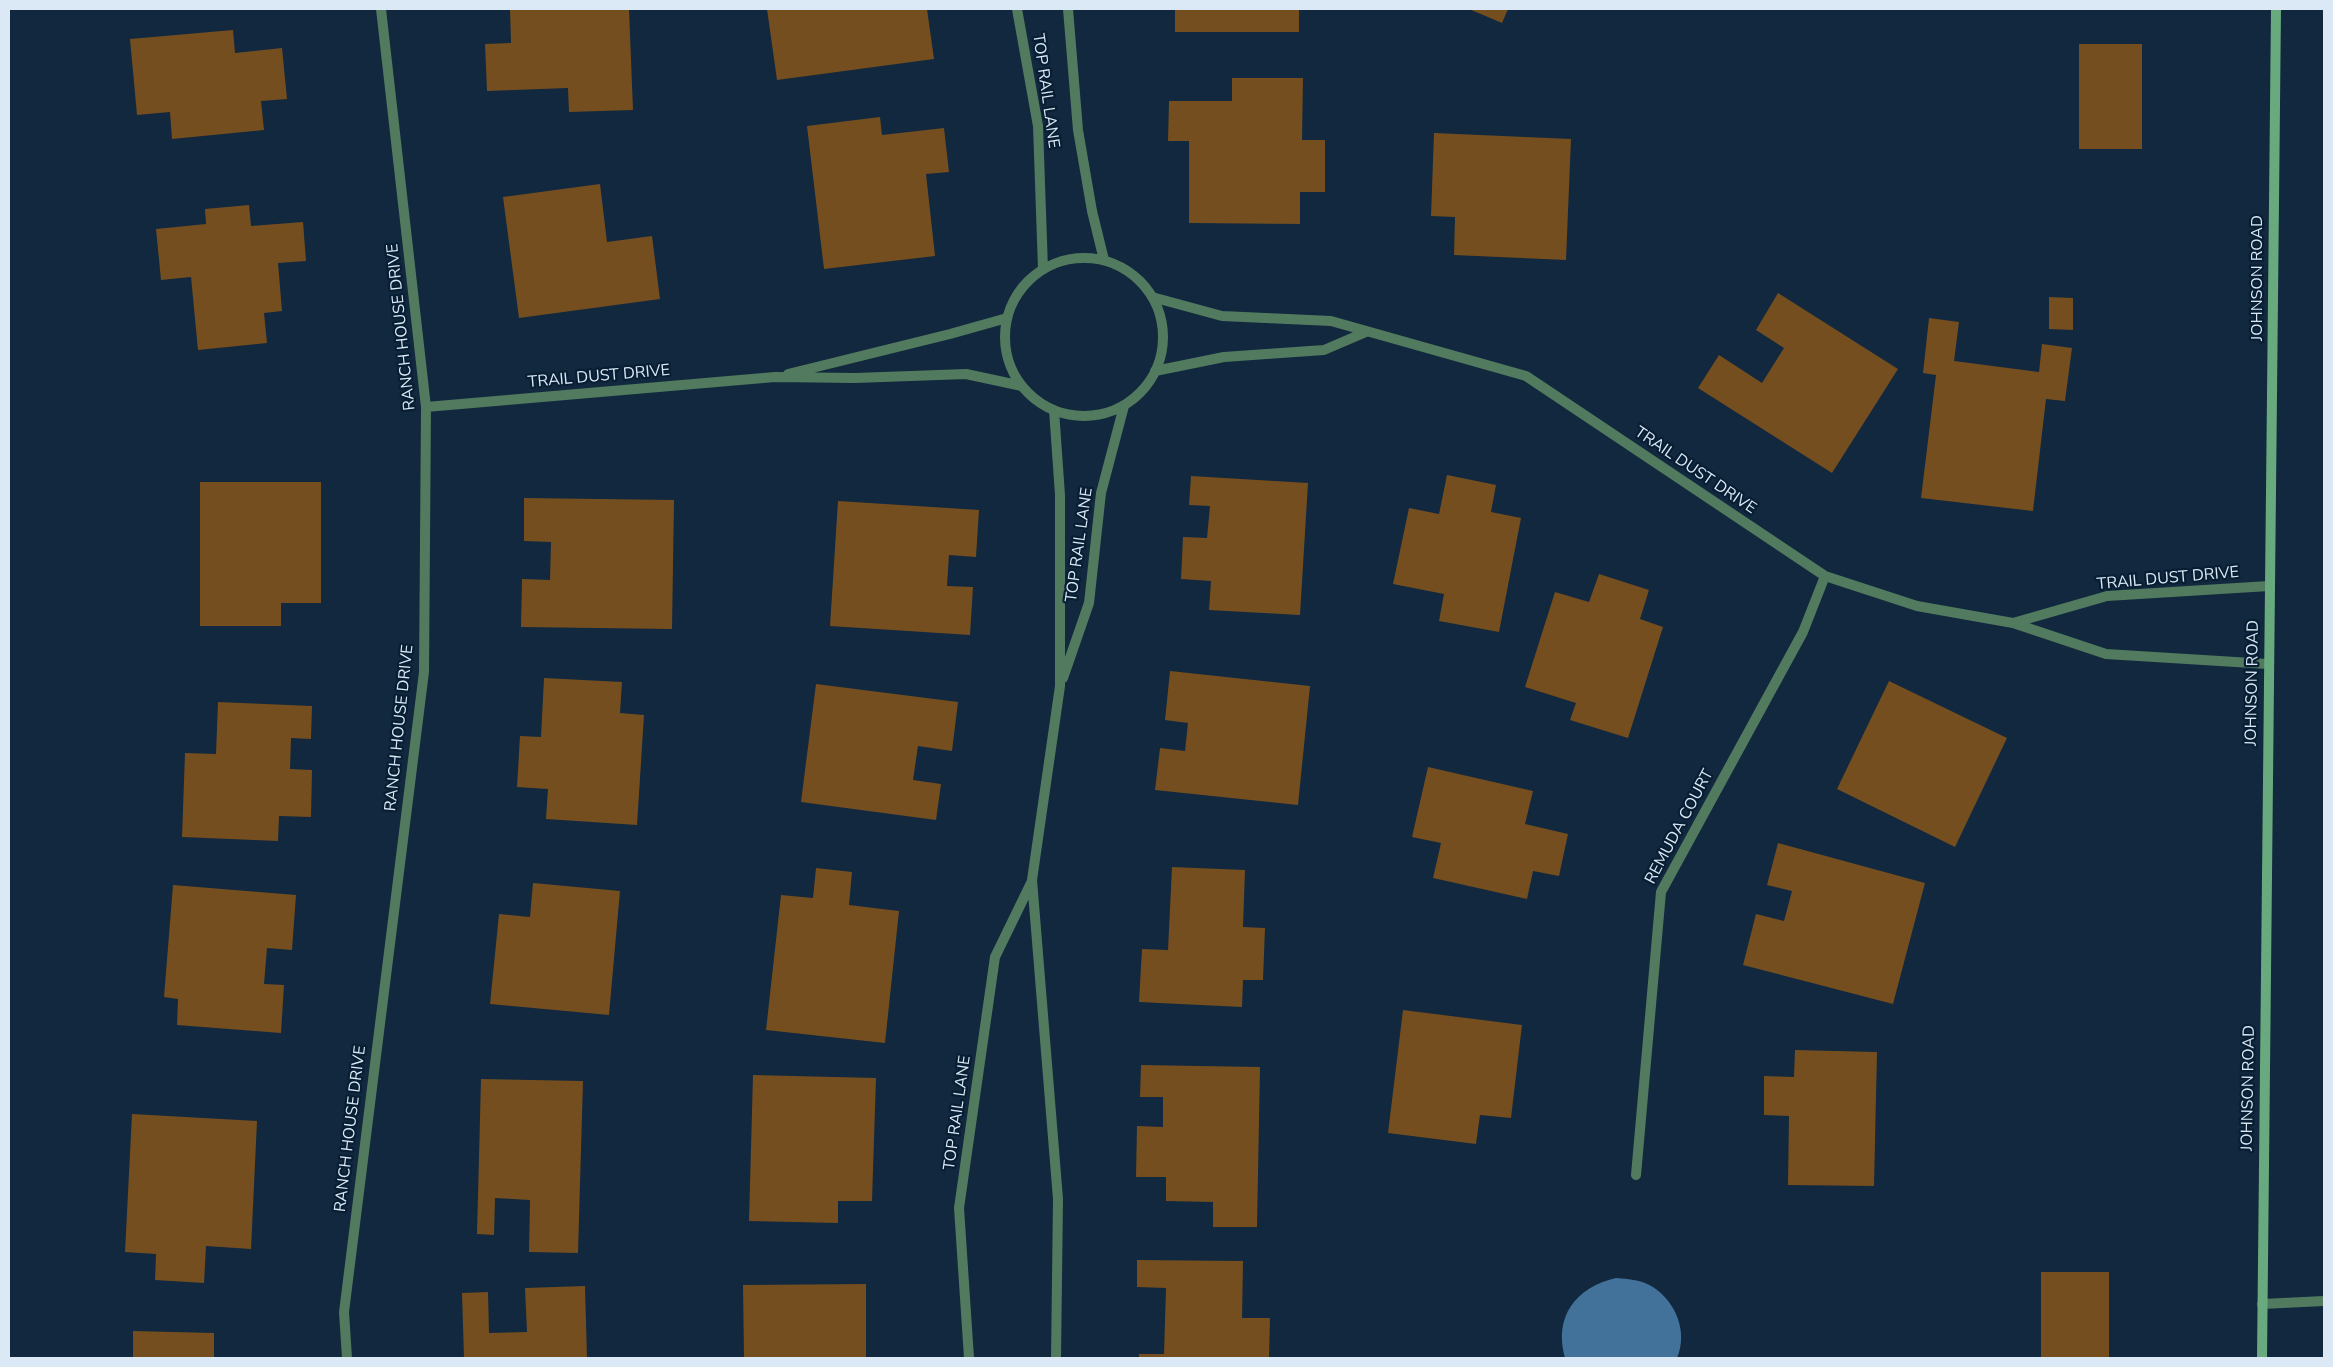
<!DOCTYPE html>
<html>
<head>
<meta charset="utf-8">
<style>
  body { margin:0 }
  #map { position:relative; width:2333px; height:1367px; overflow:hidden; background:#11283e; font-family:"Nunito Sans",sans-serif }
  canvas { display:block }
  .frame { position:absolute; inset:0; border:10px solid #dbe9f7; pointer-events:none }
</style>
</head>
<body>
<div id="map">
<canvas width="2333" height="1367"></canvas>
<div class="frame"></div>
</div>
<script>
const context = document.querySelector('canvas').getContext('2d');
context.lineJoin = 'round';
function paint(path, color) {
  context.fillStyle = color;
  context.fill(path, 'evenodd');
}
function trace(path, color, width, dash) {
  context.strokeStyle = color;
  context.lineWidth = width;
  context.lineCap = dash ? 'butt' : 'round';
  context.setLineDash(dash || []);
  context.stroke(path);
}
function drawText(font, color, halo, rows, align = 'center') {
  context.font = font + ' "Nunito Sans",sans-serif';
  context.lineWidth = 4.5;
  context.setLineDash([]);
  context.textBaseline = 'middle';
  context.strokeStyle = halo;
  context.fillStyle = color;
  for (const [text, x, y, turn = 0] of rows) {
    context.save();
    context.translate(x, y);
    context.rotate((+turn || 0) * Math.PI / 180);
    context.textAlign = isNaN(turn) ? turn : align;
    if (halo) context.strokeText(text, 0, 0);
    context.fillText(text, 0, 0);
    context.restore();
  }
}
paint(new Path2D(`
  M1616 1278C1629 1279 1642 1280 1653 1287 1676 1302 1688 1332 1677 1358H1565C1553 1317 1576 1287 1616 1278Z`), '#427299');
paint(new Path2D(`
  M510 9H629L633 110 569 112 568 88 487 91 485 44 511 43Z
  M767 9H927L934 59 777 80Z
  M1175 9H1299V32H1175Z
  M1469 9H1508L1502 23Z
  M233 30 235 53 282 48 287 99 261 101 264 130 172 139 170 112 137 115 130 39Z
  M2079 44H2142V149H2079Z
  M1232 78H1303L1302 140H1325V192H1300V224L1189 223V141H1168L1169 101H1232Z
  M880 117 882 135 944 128 949 172 926 174 935 256 824 269 807 126Z
  M1434 133 1571 139 1566 260 1454 255 1455 217 1431 216Z
  M600 184 607 242 652 236 660 299 519 318 503 197Z
  M249 205 251 226 303 222 306 261 278 263 282 311 264 313 267 343 198 350 191 277 161 280 156 229 206 224 205 209Z
  M1778 293 1898 369 1832 473 1698 388 1719 355 1762 383 1784 348 1756 330Z
  M2049 297 2073 298V330L2049 329Z
  M1929 318 1959 322 1954 361 2039 372 2042 344 2072 348 2065 401 2046 399 2033 511 1921 498 1936 375 1923 373Z
  M1447 475 1496 485 1491 512 1521 518 1499 632 1439 621 1444 594 1393 584 1409 508 1439 514Z
  M1191 476 1308 483 1300 615 1209 610 1211 581 1181 579 1183 537 1207 538 1210 506 1189 505Z
  M200 482H321V603H281V626H200Z
  M524 498 674 500 672 629 521 627 522 579 550 580 551 542 524 541Z
  M838 501 979 510 976 557 949 555 947 586 973 587 970 635 830 626Z
  M1599 574 1649 590 1640 619 1663 627 1628 738 1570 720 1576 703 1525 687 1555 592 1589 602Z
  M1170 671 1310 686 1298 805 1155 790 1160 748 1185 751 1188 723 1165 720Z
  M544 678 622 682 620 713 644 715 637 825 546 819 548 789 517 787 520 736 541 737Z
  M1889 681 2007 738 1955 847 1837 789Z
  M816 684 958 702 952 751 918 746 913 780 941 784 936 820 801 802Z
  M218 702 312 706 311 739 291 738 290 769 312 770 311 817 279 816 278 841 182 837 185 753 216 754Z
  M1428 767 1533 791 1525 824 1568 834 1559 876 1533 871 1527 899 1433 878 1441 843 1412 837Z
  M1778 843 1925 883 1893 1004 1743 965 1756 914 1784 921 1792 891 1767 885Z
  M1172 867 1245 870 1243 927 1265 928 1263 980H1243L1242 1007 1139 1002 1142 949 1168 950Z
  M816 868 852 872 849 905 899 911 885 1043 766 1030 781 895 813 898Z
  M533 883 620 891 609 1015 490 1004 499 914 530 917Z
  M173 885 296 895 292 950 267 948 264 984 284 985 281 1033 177 1025 178 999 164 997Z
  M1403 1010 1522 1025 1511 1118 1480 1115 1476 1144 1388 1133Z
  M1795 1050 1877 1052 1874 1186 1788 1185 1789 1116 1764 1115V1076L1794 1077Z
  M1141 1065 1260 1067 1257 1227H1213V1202L1166 1201V1177H1136L1137 1126 1163 1127V1097H1140Z
  M753 1075 876 1078 872 1201H838V1223L749 1221Z
  M481 1079 583 1081 578 1253 529 1252 530 1200 495 1198 494 1235 477 1234Z
  M132 1114 257 1121 251 1249 206 1246 204 1283 155 1280 156 1254 125 1252Z
  M1137 1260 1243 1261 1242 1318H1270L1269 1358H1139V1354H1164L1166 1288 1137 1287Z
  M2041 1272H2109V1358H2041Z
  M866 1284V1358H744L743 1285Z
  M585 1286 587 1358H464L462 1293 488 1292 489 1333 527 1332 525 1288Z
  M133 1331 214 1333V1358H133Z`), '#744e1f');
trace(new Path2D(`
  M1017 9 1038 126 1043 269
  M1068 9 1078 130 1092 211 1104 260
  M1005 337a79 79 0 1 1 158 0a79 79 0 1 1-158 0Z
  M1152 297 1222 316 1331 321 1526 376 1825 576 1917 606 2013 623 2106 654 2268 664
  M1155 371 1224 357 1324 350 1366 332
  M788 374 950 334 1007 318
  M426 407 775 377 855 378 966 374 1022 386
  M1054 410 1060 495V686L1032 880 1058 1199 1056 1358
  M2013 623 2107 596 2269 586
  M1063 678 1089 603 1101 493 1124 406
  M1636 1175 1661 892 1803 632 1825 576
  M2262 1304 2324 1301
  M347 1358 344 1312 424 672 426 407 381 9
  M969 1358 959 1208 995 957 1032 881`), '#527a5e', 10);
trace(new Path2D(`
  M2262 1358 2276 9`), '#68aa7d', 10);
drawText('16px', '#dbe9f7', '#071e33', [
  ["TOP RAIL LANE",1045,91,82],
  ["JOHNSON ROAD",2258,278,-90],
  ["RANCH HOUSE DRIVE",402,327,-96],
  ["TRAIL DUST DRIVE",599,377,-5],
  ["TRAIL DUST DRIVE",1695,471,34],
  ["TOP RAIL LANE",1080,545,-82],
  ["TRAIL DUST DRIVE",2168,579,-5],
  ["JOHNSON ROAD",2253,683,-89],
  ["RANCH HOUSE DRIVE",400,728,-84],
  ["REMUDA COURT",1680,827,-62],
  ["JOHNSON ROAD",2249,1088,-89],
  ["TOP RAIL LANE",958,1113,-82],
  ["RANCH HOUSE DRIVE",351,1129,-83]
]);
</script>
</body>
</html>
